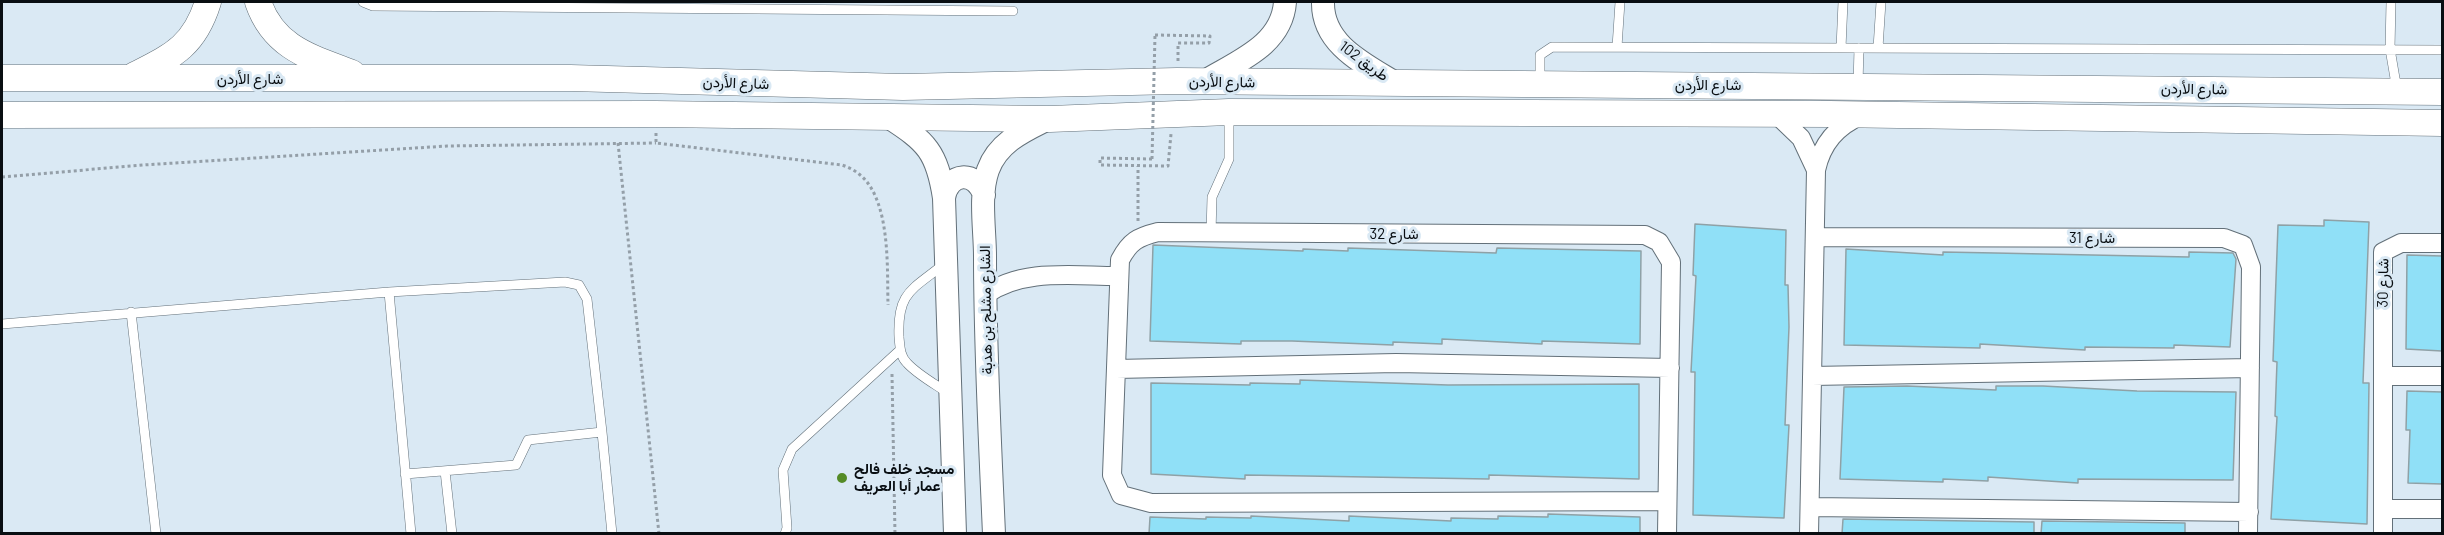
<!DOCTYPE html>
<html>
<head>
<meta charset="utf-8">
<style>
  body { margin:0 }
  #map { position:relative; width:2444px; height:535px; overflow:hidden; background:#dae9f4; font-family:Barlow,sans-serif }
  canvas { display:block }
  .frame { position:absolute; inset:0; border:3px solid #090e12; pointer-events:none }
</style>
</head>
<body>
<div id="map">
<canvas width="2444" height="535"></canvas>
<div class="frame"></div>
</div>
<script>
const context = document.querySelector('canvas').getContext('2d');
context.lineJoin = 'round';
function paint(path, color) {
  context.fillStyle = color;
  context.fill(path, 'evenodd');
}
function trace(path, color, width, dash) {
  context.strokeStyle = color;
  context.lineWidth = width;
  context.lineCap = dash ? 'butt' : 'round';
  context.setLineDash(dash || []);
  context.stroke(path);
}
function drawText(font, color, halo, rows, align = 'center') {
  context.font = font + ' Barlow,Vazirmatn,sans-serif';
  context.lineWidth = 6;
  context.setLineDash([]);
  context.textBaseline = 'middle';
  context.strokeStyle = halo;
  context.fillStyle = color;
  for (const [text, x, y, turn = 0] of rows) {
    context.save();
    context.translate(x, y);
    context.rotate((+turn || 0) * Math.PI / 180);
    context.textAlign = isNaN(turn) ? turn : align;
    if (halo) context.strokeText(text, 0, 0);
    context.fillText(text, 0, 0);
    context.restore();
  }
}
const building = new Path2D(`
  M2324 220 2369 222 2363 383H2369L2367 524 2271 519 2277 417 2275 416 2277 362 2273 361 2278 225 2324 226Z
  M1695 224 1786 230 1785 285H1788L1789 327 1785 425H1789L1784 518 1693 515 1695 372H1691L1696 276 1693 275Z
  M1153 245 1303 251V249L1348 251V248L1496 253 1497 248 1641 251 1640 344 1542 341V344L1442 339V344L1393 342V345L1292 341H1241V344L1150 341Z
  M1846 249 1943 255V252L1995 253 2189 257V252L2233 253 2236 259 2230 347 2174 345V348L2085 347V350L1980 344V348L1844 345Z
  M2407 255 2442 256V351L2406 349Z
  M1300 380 1448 385 1639 384V479L1489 475V479L1245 475V479L1151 474V383L1250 385V383L1300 384Z
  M1907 386 1996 390V386H2043L2137 391 2236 392 2233 480 2078 479V483L1988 477V481L1943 479V482L1840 479 1844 387Z
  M2407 391 2442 392V484L2408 483 2410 430H2406Z
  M1548 514 1640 517V534H1149L1150 517 1206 519V517L1251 518V516L1349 521V516L1451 521V518L1498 519V516L1548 517Z
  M1843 519 2034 522V534H1842Z
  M2042 521 2185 523V534H2041Z`);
paint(building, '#90e0f7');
trace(building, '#8fa1a6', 1.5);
const service = new Path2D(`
  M363 2 373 6 1013 11
  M2391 2 2390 49 2397 90
  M1617 47 1620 2
  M1841 48 1843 2
  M1878 48 1881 2
  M1540 84V55L1552 47 2442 50
  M1858 85 1859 48
  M1211 233 1212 197 1229 159V113
  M944 264C912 290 897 292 899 337 900 347 900 356 907 363 918 375 935 384 948 393
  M389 292 411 534
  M131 312 156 534
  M2 324 389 292 565 282 579 285 587 299 602 432 528 440 516 465 405 474
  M602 432 612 534
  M445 471 452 534
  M785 534 787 528 783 470 792 449 900 350`);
const minor = new Path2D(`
  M1776 114 1801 138 1816 170
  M1815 237 2224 238 2243 245 2251 267 2248 534
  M985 295C1022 268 1073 276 1117 276
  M1116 369 1396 363 1670 368
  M1812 376 2250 368
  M2384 376H2442
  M1667 501 1151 503 1121 495 1112 475 1120 260C1130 241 1138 237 1158 232L1645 235 1659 242 1671 262 1667 534
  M1810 507 2249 512
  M2384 509H2442
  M1809 534 1816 170C1822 143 1837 126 1862 115
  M2383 534V252L2401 243H2442`);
const tertiary = new Path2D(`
  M1323 2C1322 45 1365 64 1397 84
  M1205 81C1238 61 1282 45 1285 2
  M888 117C927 142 937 152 944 198L955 534
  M944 198C948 172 976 170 984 195
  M994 534C990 441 985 349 985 256 985 230 979 195 988 170 998 142 1024 131 1048 119`);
const secondary = new Path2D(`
  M258 2C274 48 310 57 352 73
  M133 76C172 56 194 47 208 2
  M2 78H570L903 87 1177 81 2442 92
  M2 115 655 114 1050 119 1229 112 1830 114 2442 123`);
trace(service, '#637079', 10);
trace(minor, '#637079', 20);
trace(tertiary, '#637079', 24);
trace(secondary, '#637079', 27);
trace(new Path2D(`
  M1155 35 1210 36 1209 43H1178V62
  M656 133V143L842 165C848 167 854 170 859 174 891 199 887 268 888 305
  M618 143 659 534
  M1152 159 1100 158V165L1168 166 1171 134
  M2 177 143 165 447 146 656 143
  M1138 221V166
  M892 374 895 534`), '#949fa8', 3, [3, 3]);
trace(service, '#fff', 9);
trace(minor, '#fff', 18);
trace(tertiary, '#fff', 22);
trace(secondary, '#fff', 26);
trace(new Path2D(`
  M1152 159 1155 35`), '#949fa8', 3, [3, 3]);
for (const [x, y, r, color] of [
  [842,478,6,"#548b26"]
]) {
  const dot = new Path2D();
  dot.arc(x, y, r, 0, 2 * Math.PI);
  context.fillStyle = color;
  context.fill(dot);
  trace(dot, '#dae9f4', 2);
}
drawText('15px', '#090e12', '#dae9f4', [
  ["طريق 102",1364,61,36],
  ["شارع الأردن",250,79],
  ["شارع الأردن",1222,82,1],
  ["شارع الأردن",736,83,2],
  ["شارع الأردن",1708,85],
  ["شارع الأردن",2194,89,1],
  ["شارع 32",1394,234],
  ["شارع 31",2092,238],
  ["شارع 30",2383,283,-89],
  ["الشارع مشلح بن هدبة",986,310,-91]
]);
drawText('bold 15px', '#090e12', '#dae9f4', [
  ["مسجد خلف فالح",854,469],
  ["عمار أبا العريف",854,486]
], 'left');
</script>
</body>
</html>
